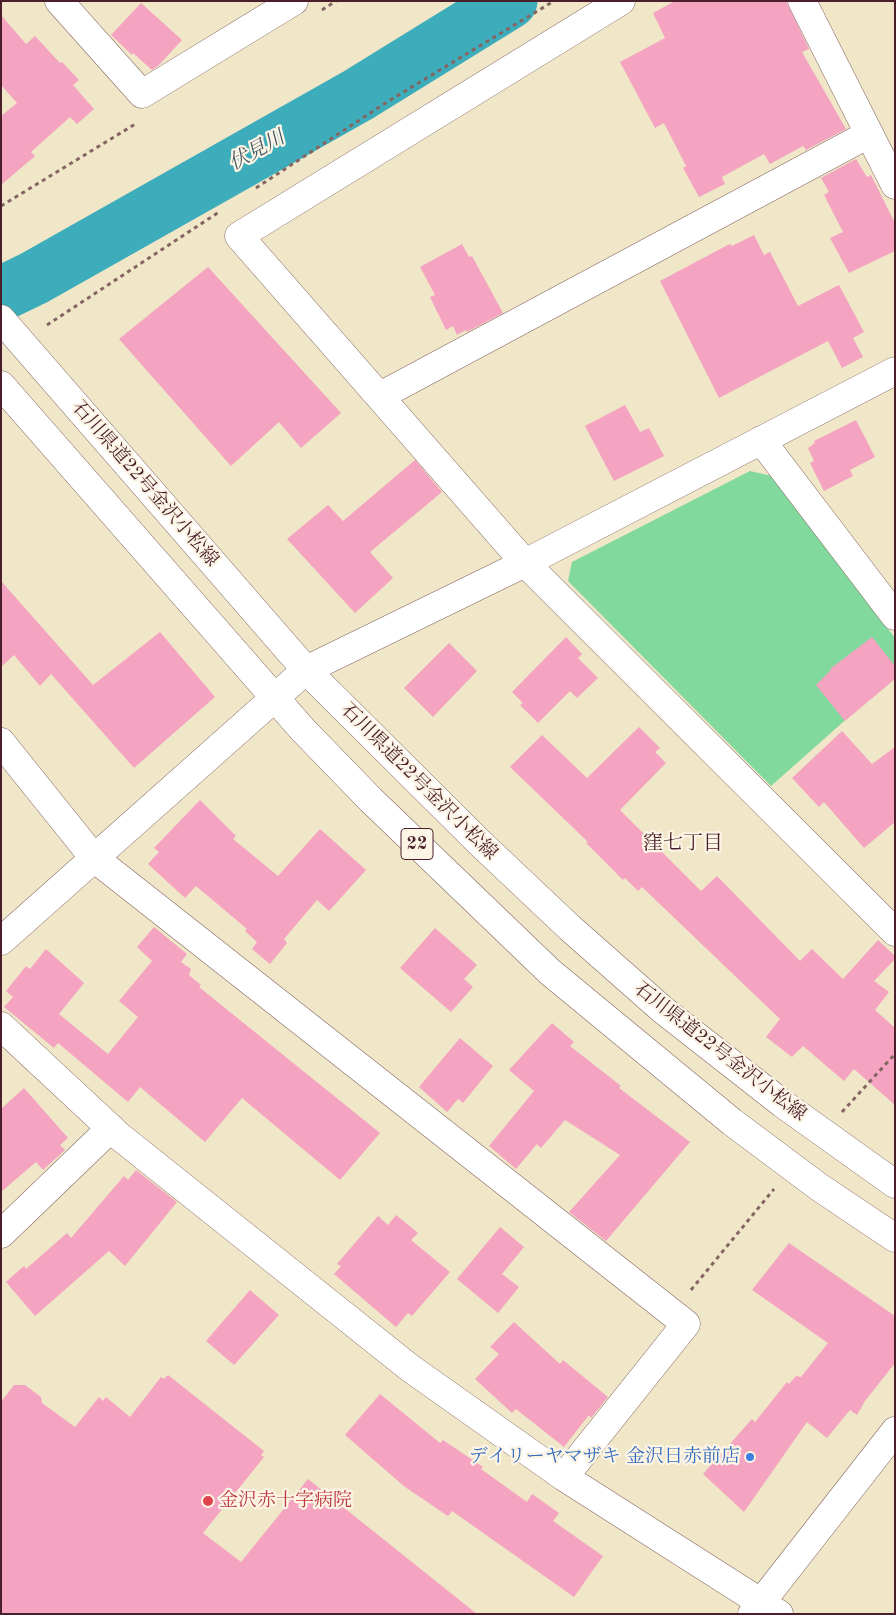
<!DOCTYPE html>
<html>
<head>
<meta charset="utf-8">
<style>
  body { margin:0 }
  #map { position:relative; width:896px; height:1615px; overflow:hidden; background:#f0e6c8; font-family:"Old Standard TT",serif }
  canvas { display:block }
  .frame { position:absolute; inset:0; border:2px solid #4a1f2b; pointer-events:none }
</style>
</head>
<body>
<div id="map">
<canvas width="896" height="1615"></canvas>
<div class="frame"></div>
</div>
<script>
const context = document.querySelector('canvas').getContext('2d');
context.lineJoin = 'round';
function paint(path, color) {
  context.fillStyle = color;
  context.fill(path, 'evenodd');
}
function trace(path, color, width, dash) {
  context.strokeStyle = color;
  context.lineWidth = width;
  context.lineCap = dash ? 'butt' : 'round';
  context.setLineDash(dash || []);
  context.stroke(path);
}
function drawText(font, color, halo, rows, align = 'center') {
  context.font = font + ' "Old Standard TT","Noto Serif JP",serif';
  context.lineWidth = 4.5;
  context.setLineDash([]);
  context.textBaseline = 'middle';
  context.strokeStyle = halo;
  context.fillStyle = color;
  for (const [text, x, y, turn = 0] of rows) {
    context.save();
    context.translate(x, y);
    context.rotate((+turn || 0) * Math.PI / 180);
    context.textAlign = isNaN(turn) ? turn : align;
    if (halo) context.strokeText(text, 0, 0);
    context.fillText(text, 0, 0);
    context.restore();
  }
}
paint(new Path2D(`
  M750 471 772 476 895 638V676L771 786 568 581 572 562Z`), '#82d99d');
trace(new Path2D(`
  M1 294 34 278 358 95 510 1`), '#3dacbb', 55);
paint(new Path2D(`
  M675 1H786L809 49 802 52 846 129 806 150 803 146 770 164 764 154 722 177 725 184 699 197 683 168 686 166 664 123 655 128 620 62 665 38 653 13Z
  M141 3 182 40 158 66 152 70 133 53 132 55 111 35Z
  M1 15 26 44 35 36 60 63 62 62 79 80 73 85 94 109 77 124 70 117 31 152 35 156 1 185V116L17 103 1 85Z
  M856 159 867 177 871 175 895 223V251L849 273 830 238 843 232 824 195 829 192 821 178Z
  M754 235 764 255 770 252 798 306 839 285 864 332 853 338 863 357 842 368 828 341 719 398 660 281 722 248 730 244 732 246Z
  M462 244 469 257 472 256 503 313 467 332 466 330 457 335 453 326 446 330 430 297 435 295 420 267Z
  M208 267 341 413 301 448 279 422 231 466 119 339Z
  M625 405 640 432 649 428 664 456 614 481 585 426Z
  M856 420 875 457 850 470 853 476 824 491 810 463 814 461 808 448 815 443 814 441Z
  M415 460 442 492 370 552 393 578 355 613 287 539 328 505 343 521Z
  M1 581 93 685 160 632 215 697 134 768 51 674 40 686 14 655 1 667Z
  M566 637 582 654 578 658 598 678 577 698 570 691 538 723 520 705 523 703 512 692Z
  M872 637 895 666V679L845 721 816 685 831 670 830 669Z
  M449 643 477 671 433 717 404 688Z
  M639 727 660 748 655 752 666 763 620 810 701 891 717 876 800 961 812 949 843 979 878 940 895 956V959L874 981 889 992 875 1010 895 1028V1105L854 1069 844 1081 803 1046 792 1057 766 1037 780 1019 642 887 638 891 625 878 623 880 586 843 588 842 510 767 542 735 587 778Z
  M842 731 872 764 895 747V822L864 848 824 802 819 807 792 778Z
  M200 800 236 836 233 839 278 876 320 829 366 870 329 911 317 900 284 939 287 943 270 964 252 949 257 942 245 931 247 929 196 886 185 898 148 864 159 852 154 848Z
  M154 927 187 954 181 962 191 969 189 975 201 985 199 987 380 1133 340 1180 242 1098 205 1142 140 1087 128 1102 58 1043 54 1048 4 1007 13 997 6 991 26 966 30 969 46 949 84 983 59 1014 108 1054 138 1017 119 1001 152 961 137 947Z
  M435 928 477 965 464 979 473 987 451 1012 400 968Z
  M552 1023 574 1042 570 1046 621 1086 619 1088 690 1142 606 1241 569 1212 620 1155 565 1120 541 1148 537 1144 516 1169 489 1146 534 1091 509 1070Z
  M460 1038 493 1066 463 1103 458 1099 447 1112 419 1087Z
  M24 1088 68 1138 60 1145 65 1150 43 1170 36 1162 1 1192V1109Z
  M136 1170 177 1202 125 1266 109 1251 35 1316 6 1282 24 1266 26 1269 67 1233 71 1238 124 1176 128 1180Z
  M396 1215 418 1233 411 1240 450 1272 412 1316 408 1313 396 1327 334 1274 341 1266 337 1264 378 1216 388 1225Z
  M500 1227 524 1247 502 1274 519 1287 498 1313 457 1279Z
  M789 1243 895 1316V1363L865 1401 857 1415 850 1410 827 1438 807 1422 744 1512 703 1474 752 1419 755 1422 787 1382 789 1384 796 1376 801 1377 828 1343 752 1290Z
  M250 1290 279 1315 234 1365 206 1341Z
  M514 1322 560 1364 563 1360 608 1397 591 1418 589 1415 564 1447 516 1409 512 1413 475 1379 499 1354 490 1347Z
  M168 1375 264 1451 261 1455 264 1457 203 1533 241 1562 308 1479 477 1614H1V1402L14 1385H25L41 1397 42 1403 75 1427 99 1397 103 1401 106 1397 130 1417 161 1377 164 1379Z
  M380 1394 440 1443 443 1440 483 1467 481 1469 527 1502 532 1494 559 1513 553 1521 603 1556 574 1597 452 1511 448 1516 405 1487 345 1435Z`), '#f4a4c0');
const minor = new Path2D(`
  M59 1 142 94 294 1
  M621 1 239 236 525 563 895 932
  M802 1 895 185
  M380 396 869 134
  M761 440 895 616
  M1 742 94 858 686 1324 564 1477
  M1 941 306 670 525 563 895 371
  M1 1026 119 1136 410 1368 564 1477 779 1614
  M1 1234 111 1128`);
const major = new Path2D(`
  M1 319 306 670 480 843 570 928 663 1010 783 1104 895 1184
  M1 385 303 730 371 800 550 972 732 1122 819 1187 895 1238
  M752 1614 895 1431`);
trace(minor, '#846562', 29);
trace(major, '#846562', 29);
trace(new Path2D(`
  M322 10 336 1
  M256 188 387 102 554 1
  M1 206 137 123
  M47 325 219 212
  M842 1112 895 1054
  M691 1290 774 1189`), '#846562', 3, [4, 4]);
trace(minor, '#fff', 28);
trace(major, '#fff', 28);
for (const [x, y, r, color] of [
  [750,1457,5,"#3f7fe0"],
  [208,1501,6,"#e0444e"]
]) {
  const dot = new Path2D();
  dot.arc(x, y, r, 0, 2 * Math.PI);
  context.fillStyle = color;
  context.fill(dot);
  trace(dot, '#fcf5e5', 2);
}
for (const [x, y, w] of [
  [417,844,32]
]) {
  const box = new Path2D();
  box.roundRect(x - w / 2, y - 15.5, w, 31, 4);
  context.fillStyle = '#fcf5e5';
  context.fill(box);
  trace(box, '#4a1f2b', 1);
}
drawText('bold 18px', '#4a1f2b', null, [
  ["22",417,844]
]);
drawText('19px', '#4a1f2b', '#fcf5e5', [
  ["石川県道22号金沢小松線",145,484,49],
  ["石川県道22号金沢小松線",419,782,45],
  ["石川県道22号金沢小松線",720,1052,38]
]);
drawText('19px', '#366cbe', '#fcf5e5', [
  ["デイリーヤマザキ 金沢日赤前店",740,1457]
], 'right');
drawText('19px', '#be3a42', '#fcf5e5', [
  ["金沢赤十字病院",219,1501]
], 'left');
drawText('italic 20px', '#455765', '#fcf5e5', [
  ["伏見川",257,151,-29]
]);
drawText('20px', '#4a1f2b', '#fcf5e5', [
  ["窪七丁目",683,844]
]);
</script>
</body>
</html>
